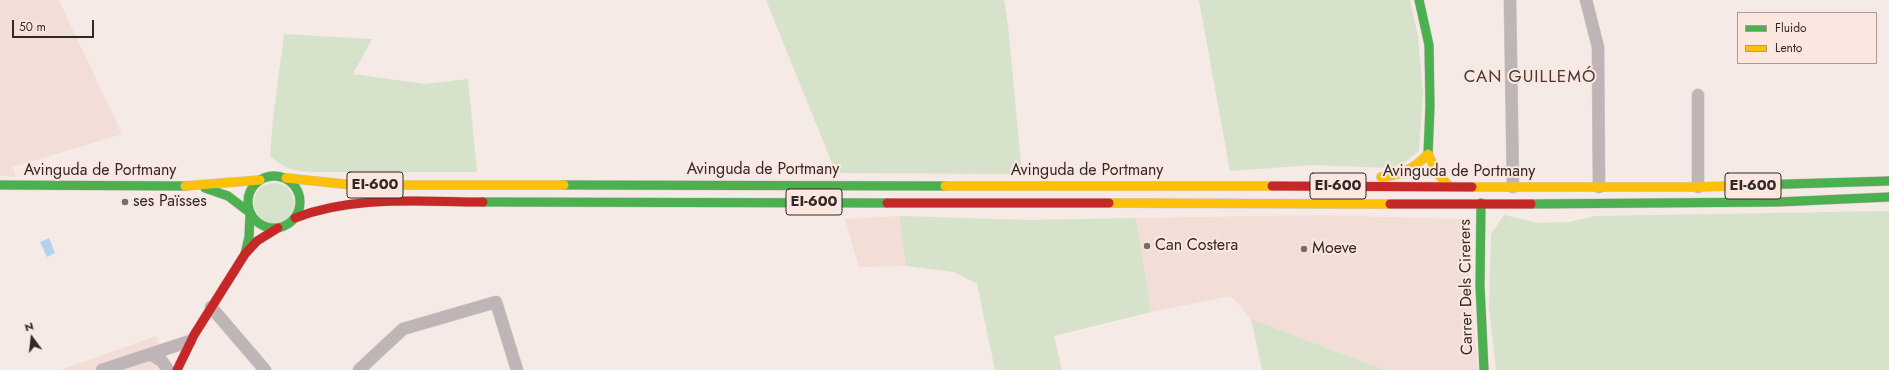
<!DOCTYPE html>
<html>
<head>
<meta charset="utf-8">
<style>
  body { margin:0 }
  #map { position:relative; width:1889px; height:370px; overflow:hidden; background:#f5eae6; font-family:Jost,sans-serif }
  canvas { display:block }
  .legend { position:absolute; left:1737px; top:12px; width:140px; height:52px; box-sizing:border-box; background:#fbe7e0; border:1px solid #aa9b96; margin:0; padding:5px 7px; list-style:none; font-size:12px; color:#312927 }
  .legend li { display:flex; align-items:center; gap:8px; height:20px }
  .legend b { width:20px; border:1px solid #aa9b96 }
  .north { position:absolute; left:12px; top:318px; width:40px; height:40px; -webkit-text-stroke:3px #fbe7e0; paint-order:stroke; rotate:345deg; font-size:11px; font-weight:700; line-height:16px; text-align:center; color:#312927 }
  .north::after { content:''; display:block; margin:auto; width:14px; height:18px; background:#312927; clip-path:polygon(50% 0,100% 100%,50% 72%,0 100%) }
  .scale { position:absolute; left:12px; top:20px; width:82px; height:18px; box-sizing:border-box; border:2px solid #312927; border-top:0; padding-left:5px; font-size:12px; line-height:14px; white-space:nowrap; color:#312927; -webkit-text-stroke:3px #fbe7e0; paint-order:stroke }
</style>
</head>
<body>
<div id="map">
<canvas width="1889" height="370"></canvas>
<ul class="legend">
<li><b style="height:5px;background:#4caf50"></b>Fluido</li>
<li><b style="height:5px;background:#ffc107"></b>Lento</li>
</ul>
<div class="north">N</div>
<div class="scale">50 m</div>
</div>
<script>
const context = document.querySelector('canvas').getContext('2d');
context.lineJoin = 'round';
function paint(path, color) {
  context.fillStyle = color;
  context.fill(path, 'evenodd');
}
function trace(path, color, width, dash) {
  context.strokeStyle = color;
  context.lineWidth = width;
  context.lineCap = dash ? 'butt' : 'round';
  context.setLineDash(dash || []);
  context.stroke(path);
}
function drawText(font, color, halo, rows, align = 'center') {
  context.font = font + ' Jost,sans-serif';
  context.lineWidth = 4;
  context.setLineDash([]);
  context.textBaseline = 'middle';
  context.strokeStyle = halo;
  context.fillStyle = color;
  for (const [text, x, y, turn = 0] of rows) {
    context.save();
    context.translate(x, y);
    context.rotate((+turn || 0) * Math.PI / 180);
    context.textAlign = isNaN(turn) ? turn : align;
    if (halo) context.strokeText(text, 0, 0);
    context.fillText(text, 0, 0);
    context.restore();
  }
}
paint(new Path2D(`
  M3 0H59L122 134 13 167 16 177 0 176V1Z
  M1317 215 1464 219 1478 370H1385L1251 319 1231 296 1151 312 1136 218Z
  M899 216 906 266 859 267 845 219Z
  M156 336 169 364 166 370H60Z`), '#f3ded7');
paint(new Path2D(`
  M766 0H1004L1008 25 1022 174 836 173Z
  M1199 0H1410L1418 37 1423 93 1419 151 1405 162 1390 168 1313 165 1230 171Z
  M284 34 372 39 353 74 425 84 468 79 477 172H311C294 171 283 168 270 156L273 119Z
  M254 203a20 20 0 1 1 40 0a20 20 0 1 1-40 0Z
  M1889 211V370H1496L1489 308 1491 234 1504 215 1538 223 1569 222 1595 216Z
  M899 216 1026 220 1136 218 1151 312 1054 336 1062 370H995L977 284 954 272 906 266Z
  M1251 319 1385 370H1262Z`), '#d6e2ca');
paint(new Path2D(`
  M49 238 55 253 47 257 40 242Z`), '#b1d3f0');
const street = new Path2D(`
  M1586 0 1598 47 1599 187
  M1510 1 1513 187
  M1698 187V95
  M211 307 265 370
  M150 354 162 361 168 370
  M102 370 190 341
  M359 370 403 329 496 302 517 370`);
const fast = new Path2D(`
  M1419 0 1429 45 1430 106 1428 154
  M248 202a26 26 0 1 1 52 0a26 26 0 1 1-52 0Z
  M0 185 185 186
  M564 185 945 186
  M1756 185 1889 181
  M205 188 228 196 249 212
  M483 202 887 203
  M1481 203 1480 286 1484 370
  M1531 204 1778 202 1889 197
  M245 254 249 237 250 214`);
const slow = new Path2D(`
  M1381 177C1401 175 1414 169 1428 154L1437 173 1450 187
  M286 178 353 185H564
  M185 186 260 180
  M945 186H1272
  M1472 187H1698L1756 185
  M1109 203 1390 204`);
const jam = new Path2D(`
  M1272 186 1472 187
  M887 203H1109
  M1390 204H1531
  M295 218C355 195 420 202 483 202
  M177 370 194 335 245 254 257 241 278 228`);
trace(street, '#d0c8c5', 13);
trace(fast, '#d0c8c5', 10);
trace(slow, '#d0c8c5', 10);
trace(jam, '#d0c8c5', 10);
trace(street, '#bfb4b6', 12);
trace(fast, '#4caf50', 9);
trace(slow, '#ffc107', 9);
trace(jam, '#c62828', 9);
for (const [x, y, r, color] of [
  [125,202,4,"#766d6a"],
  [1147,246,4,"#766d6a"],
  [1304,249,4,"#766d6a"]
]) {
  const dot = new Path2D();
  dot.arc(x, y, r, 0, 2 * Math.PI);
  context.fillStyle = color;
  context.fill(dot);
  trace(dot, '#fbe7e0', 1.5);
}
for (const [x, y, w] of [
  [375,185,56],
  [1338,186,56],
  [1753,186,56],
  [814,202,56]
]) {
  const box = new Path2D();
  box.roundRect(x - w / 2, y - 13, w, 26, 3);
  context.fillStyle = '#fbe7e0';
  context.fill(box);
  trace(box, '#312927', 1);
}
drawText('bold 15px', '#312927', null, [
  ["EI-600",375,185],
  ["EI-600",1338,186],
  ["EI-600",1753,186],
  ["EI-600",814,202]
]);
drawText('16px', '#312927', '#fbe7e0', [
  ["Avinguda de Portmany",763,170],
  ["Avinguda de Portmany",100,171],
  ["Avinguda de Portmany",1087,171],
  ["Avinguda de Portmany",1459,172],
  ["Carrer Dels Cirerers",1467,287,-91]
]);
drawText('16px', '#312927', '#fbe7e0', [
  ["ses Païsses",133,202],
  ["Can Costera",1155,246],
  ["Moeve",1312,249]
], 'left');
context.letterSpacing = '1px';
drawText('17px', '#483933', '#fbe7e0', [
  ["CAN GUILLEMÓ",1530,78]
]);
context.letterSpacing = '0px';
</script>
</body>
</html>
